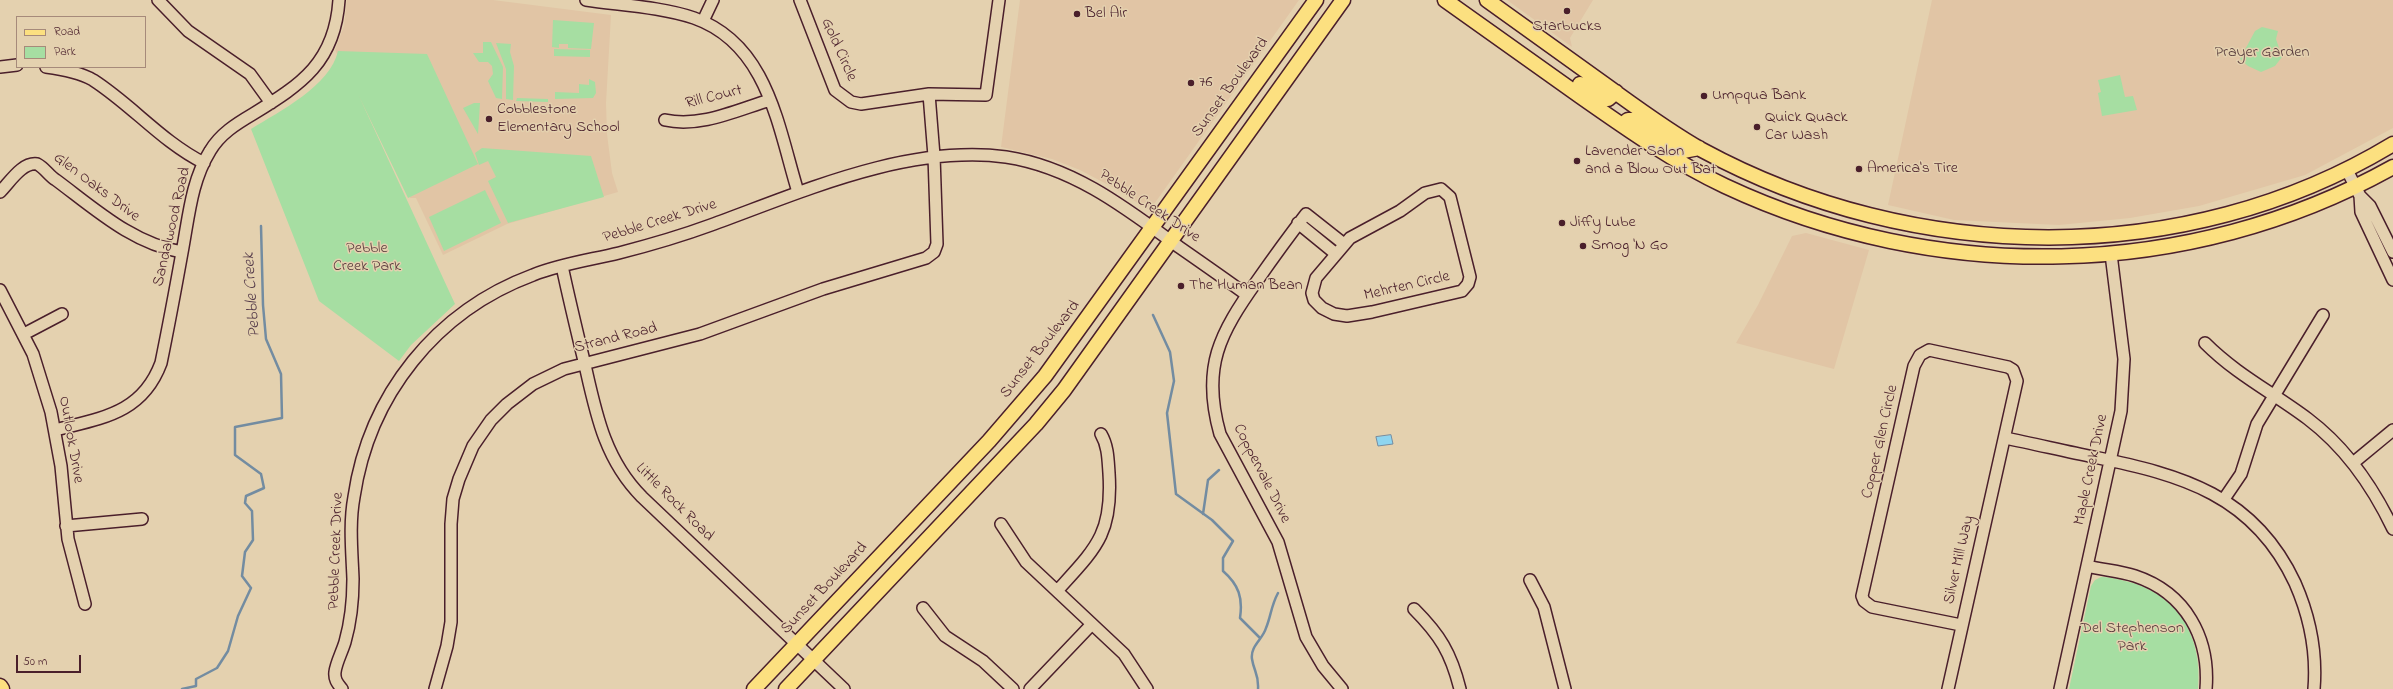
<!DOCTYPE html>
<html>
<head>
<meta charset="utf-8">
<style>
  body { margin:0 }
  #map { position:relative; width:2393px; height:689px; overflow:hidden; background:#e4d1af; font-family:"Indie Flower",sans-serif }
  canvas { display:block }
  .legend { position:absolute; left:16px; top:16px; width:130px; height:52px; box-sizing:border-box; background:#e4d1af; border:1px solid #a68a7a; margin:0; padding:5px 7px; list-style:none; font-size:12px; color:#4a1f2b }
  .legend li { display:flex; align-items:center; gap:8px; height:20px }
  .legend b { width:20px; border:1px solid #a68a7a }
  .scale { position:absolute; left:16px; top:655px; width:65px; height:18px; box-sizing:border-box; border:2px solid #4a1f2b; border-top:0; padding-left:5px; font-size:12px; line-height:14px; white-space:nowrap; color:#4a1f2b; -webkit-text-stroke:3px #e4d1af; paint-order:stroke }
</style>
</head>
<body>
<div id="map">
<canvas width="2393" height="689"></canvas>
<ul class="legend">
<li><b style="height:5px;background:#fce080"></b>Road</li>
<li><b style="height:11px;background:#a6dea2"></b>Park</li>
</ul>
<div class="scale">50 m</div>
</div>
<script>
const context = document.querySelector('canvas').getContext('2d');
context.lineJoin = 'round';
function paint(path, color) {
  context.fillStyle = color;
  context.fill(path, 'evenodd');
}
function trace(path, color, width, dash) {
  context.strokeStyle = color;
  context.lineWidth = width;
  context.lineCap = dash ? 'butt' : 'round';
  context.setLineDash(dash || []);
  context.stroke(path);
}
function drawText(font, color, halo, rows, align = 'center') {
  context.font = font + ' "Indie Flower",sans-serif';
  context.lineWidth = 3;
  context.setLineDash([]);
  context.textBaseline = 'middle';
  context.strokeStyle = halo;
  context.fillStyle = color;
  for (const [text, x, y, turn = 0] of rows) {
    context.save();
    context.translate(x, y);
    context.rotate((+turn || 0) * Math.PI / 180);
    context.textAlign = isNaN(turn) ? turn : align;
    if (halo) context.strokeText(text, 0, 0);
    context.fillText(text, 0, 0);
    context.restore();
  }
}
paint(new Path2D(`
  M347 0H493L611 15 606 103 607 134 612 173 618 192 507 224 443 255 416 198H410L335 50 344 26Z
  M1020 0H1299L1152 207 1147 209 1116 189 1080 170 1052 159 1001 147Z
  M1507 0H1593L1570 38 1572 47Z
  M1932 0H2393V128L2305 175 2199 206 2130 218 2059 225 1954 220 1888 205Z
  M1806 233 1869 250 1834 369 1736 343 1758 305 1792 236Z`), '#e1c5a5');
paint(new Path2D(`
  M553 20 594 23 591 49 568 48V44H559V48L552 47Z
  M2262 27 2278 31 2276 39 2282 57 2275 66 2261 72 2248 66 2240 59 2255 31Z
  M483 42H491L503 67 502 99 496 98 488 81 493 74 492 66 488 62H479L473 53H483Z
  M496 43 511 44 510 52 514 66 513 100 506 99V69Z
  M554 49 590 50V57L554 56Z
  M338 51 427 54 478 164 408 198 358 94 455 304 411 345 399 361 319 301 251 129C280 111 330 86 338 51Z
  M2120 75 2125 97 2133 96 2137 110 2102 116 2098 93 2101 92 2098 80Z
  M589 79 595 82 596 93 593 98 555 99V92L579 93V84L589 85Z
  M517 98 548 99V102L516 101Z
  M474 103H480L478 134 463 108Z
  M482 148 591 156 604 197 508 223 488 181 496 177 488 161 479 165 475 153Z
  M485 190 501 223 444 251 429 217Z
  M2101 577C2109 577 2117 579 2125 581 2178 593 2203 637 2198 689H2069L2091 586 2095 580Z`), '#a6dea2');
const water = new Path2D(`
  M1391 435 1393 444 1378 446 1376 437Z`);
paint(water, '#8ed5f0');
trace(water, '#738ca1', 1);
trace(new Path2D(`
  M1153 315 1170 352 1174 381 1167 413 1176 494 1212 520 1233 541 1223 558V571C1239 585 1243 598 1240 618L1260 638
  M1203 514 1208 480 1219 470
  M182 689 196 686V679L217 668 228 651 238 616 251 588 242 576 245 552 253 540 252 511 245 503 246 496 264 488 261 474 235 455V427L282 418 281 374 266 339 263 305 261 226
  M1258 689C1259 674 1254 672 1252 659 1250 646 1263 639 1266 628 1271 616 1271 606 1278 593`), '#738ca1', 2.5);
const minor = new Path2D(`
  M158 0 188 31 250 74 271 103
  M586 0C620 5 662 7 694 18 768 44 778 127 798 192
  M800 0 835 90 851 102 861 104 929 94 986 95 999 0
  M703 21 713 0
  M0 67 17 65
  M46 67C62 69 79 72 93 80 132 105 162 142 204 163
  M665 120C700 128 737 110 770 100
  M2347 170 2360 196 2370 206 2393 252
  M1441 189 1450 197 1470 277 1468 284 1462 291 1372 312 1347 316 1334 314 1322 308 1314 300 1312 293 1316 278 1350 238 1400 211 1425 193Z
  M0 192C10 182 22 162 37 164 45 168 49 176 56 180 95 209 133 244 182 252
  M2360 196 2361 212 2393 280
  M1298 223 1336 254
  M562 266C569 299 577 332 585 365 596 414 605 460 642 497L844 689
  M0 290 33 354 51 412 61 466 68 539 85 604
  M24 334 62 314
  M2205 343C2237 375 2272 392 2308 419 2345 447 2373 487 2393 529
  M55 430C101 418 142 414 161 363 169 324 176 286 183 247 189 214 192 180 210 151 220 134 236 124 253 114 302 84 335 62 339 0
  M2005 438C2035 444 2064 451 2094 457 2182 475 2254 495 2295 583 2310 617 2317 652 2314 689
  M2353 463 2393 430
  M2224 499 2241 474 2257 424 2323 315
  M1001 524 1026 562 1124 654 1147 689
  M66 526 142 519
  M2087 566C2103 570 2120 571 2135 576 2186 593 2210 638 2206 689
  M1530 580 1544 607 1565 689
  M1057 591C1096 548 1113 534 1109 473 1108 459 1108 446 1101 434
  M923 608 945 636 983 661 1013 689
  M1414 609C1440 635 1451 653 1460 689
  M342 689C338 684 334 680 335 672 336 663 342 652 345 642 351 621 353 601 353 579 352 552 349 524 354 497 369 395 436 311 533 275 560 264 590 260 619 253 650 245 681 236 711 225 802 192 907 144 1006 157 1073 167 1126 208 1179 247 1202 263 1225 279 1247 295
  M435 689 447 646 451 622V524L453 499 459 479 473 446 491 420 507 404 533 384 564 369 700 334 823 289 926 258 934 252 937 244 934 156 929 94
  M1030 689 1092 624
  M1342 689 1323 666 1306 637 1278 542 1220 434C1201 367 1220 333 1257 281 1273 258 1289 236 1306 214L1344 244
  M1948 689 2017 381 2013 370 2008 367 1929 350 1920 355 1914 366 1862 596 1864 601 1872 607 1961 625
  M2060 689 2121 411 2124 359 2111 254`);
const major = new Path2D(`
  M1445 0C1490 32 1535 64 1580 96 1627 129 1674 162 1725 186 1936 285 2189 281 2393 167
  M1487 0C1526 28 1565 56 1604 84 1636 107 1668 131 1702 150 1914 265 2185 270 2393 144
  M1580 84 1604 99H1608L1616 92
  M1622 125 1628 120H1634L1683 151 1699 148
  M0 686 2 689
  M754 689 989 441 1045 376 1316 0
  M786 689 1036 424 1064 390 1343 0`);
trace(minor, '#4a1f2b', 14);
trace(major, '#4a1f2b', 17);
trace(minor, '#e4d1af', 11);
trace(major, '#fce080', 14);
for (const [x, y, r, color] of [
  [1567,11,4,"#4a1f2b"],
  [1077,14,4,"#4a1f2b"],
  [1191,83,4,"#4a1f2b"],
  [1704,96,4,"#4a1f2b"],
  [489,119,4,"#4a1f2b"],
  [1757,127,4,"#4a1f2b"],
  [1577,161,4,"#4a1f2b"],
  [1859,169,4,"#4a1f2b"],
  [1562,223,4,"#4a1f2b"],
  [1583,246,4,"#4a1f2b"],
  [1181,286,4,"#4a1f2b"]
]) {
  const dot = new Path2D();
  dot.arc(x, y, r, 0, 2 * Math.PI);
  context.fillStyle = color;
  context.fill(dot);
  trace(dot, '#e4d1af', 1.5);
}
drawText('16px', '#4a1f2b', '#e4d1af', [
  ["Bel Air",1085,14],
  ["Starbucks",1567,27,"center"],
  ["76",1199,83],
  ["Umpqua Bank",1712,96],
  ["Cobblestone",497,110],
  ["Elementary School",497,128],
  ["Quick Quack",1765,118],
  ["Car Wash",1765,136],
  ["Lavender Salon",1585,152],
  ["and a Blow Out Bat",1585,170],
  ["America's Tire",1867,169],
  ["Jiffy Lube",1570,223],
  ["Smog 'N Go",1591,246],
  ["The Human Bean",1189,286]
], 'left');
drawText('16px', '#4a1f2b', '#e4d1af', [
  ["Gold Circle",838,50,66],
  ["Sunset Boulevard",1231,88,-54],
  ["Rill Court",714,98,-14],
  ["Glen Oaks Drive",96,188,37],
  ["Pebble Creek Drive",1149,207,34],
  ["Pebble Creek Drive",660,222,-17],
  ["Sandalwood Road",173,227,-77],
  ["Mehrten Circle",1407,287,-13],
  ["Strand Road",616,339,-14],
  ["Sunset Boulevard",1041,350,-52],
  ["Outlook Drive",70,440,80],
  ["Copper Glen Circle",1881,442,-77],
  ["Maple Creek Drive",2092,470,-78],
  ["Coppervale Drive",1261,474,63],
  ["Little Rock Road",674,503,45],
  ["Pebble Creek Drive",337,551,-88],
  ["Silver Mill Way",1960,560,-77],
  ["Sunset Boulevard",825,589,-47]
]);
drawText('16px', '#583c3d', '#e4d1af', [
  ["Prayer Garden",2262,53],
  ["Pebble",367,249],
  ["Creek Park",367,267],
  ["Del Stephenson",2132,629],
  ["Park",2132,647]
]);
drawText('italic 17px', '#543a49', '#e4d1af', [
  ["Pebble Creek",253,295,-94]
]);
</script>
</body>
</html>
